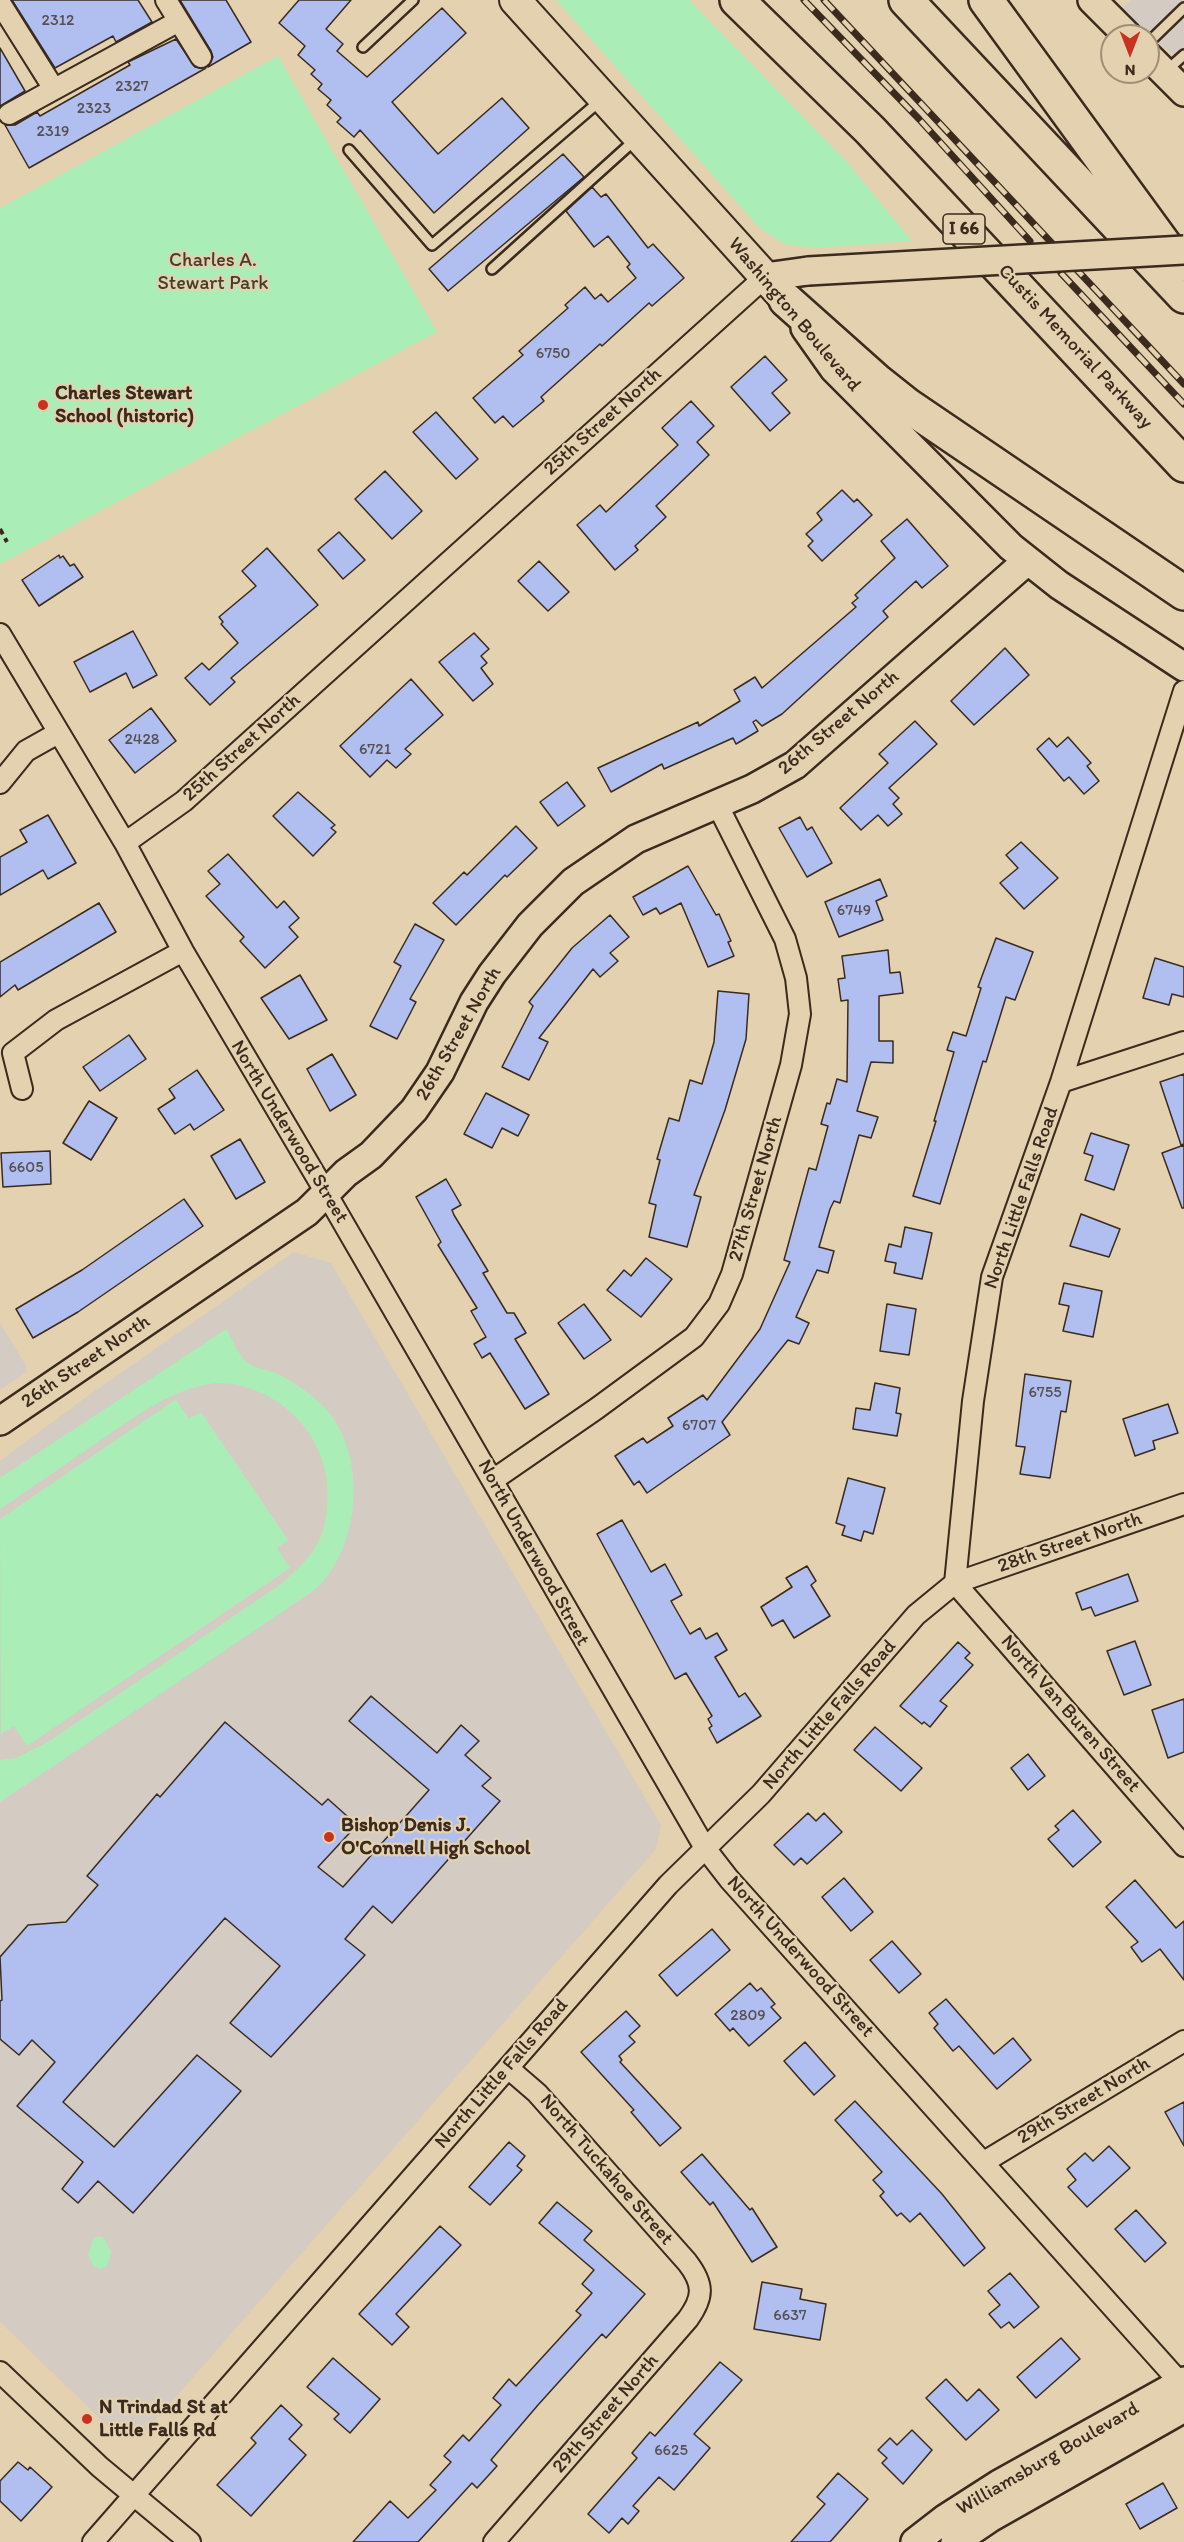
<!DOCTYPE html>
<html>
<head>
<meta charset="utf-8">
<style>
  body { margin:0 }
  #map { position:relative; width:1184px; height:2542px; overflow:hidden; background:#e3d1af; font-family:Itim,sans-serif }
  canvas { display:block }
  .north { position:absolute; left:1100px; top:24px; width:60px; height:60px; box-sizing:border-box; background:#e3d1af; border:2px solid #a08e75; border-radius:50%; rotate:180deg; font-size:16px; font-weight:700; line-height:24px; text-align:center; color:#3b2a1e }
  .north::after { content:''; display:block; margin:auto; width:21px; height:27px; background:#c8321e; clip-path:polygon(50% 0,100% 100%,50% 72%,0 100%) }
</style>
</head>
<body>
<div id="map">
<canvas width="1184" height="2542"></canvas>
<div class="north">N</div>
</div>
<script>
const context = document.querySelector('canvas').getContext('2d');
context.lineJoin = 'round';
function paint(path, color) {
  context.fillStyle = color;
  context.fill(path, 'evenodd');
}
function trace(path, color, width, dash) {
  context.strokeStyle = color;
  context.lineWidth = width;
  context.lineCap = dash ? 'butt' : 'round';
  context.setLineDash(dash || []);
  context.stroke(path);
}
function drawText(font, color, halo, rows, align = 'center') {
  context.font = font + ' Itim,sans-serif';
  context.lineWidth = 4.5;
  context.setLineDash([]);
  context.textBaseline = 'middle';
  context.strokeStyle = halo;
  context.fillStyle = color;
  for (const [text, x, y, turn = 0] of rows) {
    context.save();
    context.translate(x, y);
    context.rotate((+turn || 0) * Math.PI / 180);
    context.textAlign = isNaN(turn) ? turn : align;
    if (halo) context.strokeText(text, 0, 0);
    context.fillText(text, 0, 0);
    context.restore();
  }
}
paint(new Path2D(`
  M1131 0H1184V64L1120 10Z
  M294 1252 331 1263 661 1825 656 1849 145 2432H114L0 2322V1461L85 1398Z
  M0 1323 25 1364 27 1372 0 1390Z`), '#d4ccc2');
paint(new Path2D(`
  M556 0H689L847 162 912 241 814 248 784 244 760 228Z
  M278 56 437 332 0 564V208Z
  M226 1329C232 1338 239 1357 248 1363 256 1369 269 1370 278 1374 295 1383 313 1395 326 1409 367 1456 361 1544 318 1587 309 1595 297 1601 288 1608L0 1802V1760L16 1758 48 1742 281 1584C299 1568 318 1551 324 1527 338 1470 313 1416 259 1392 245 1386 226 1381 210 1384 167 1391 134 1418 98 1442 65 1464 33 1487 0 1509V1478Z
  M176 1399 189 1419 201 1412 288 1540 277 1548 290 1568 27 1746 14 1726 1 1734 0 1519Z
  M98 2236 104 2238 111 2252 108 2265 101 2269 93 2266 88 2255 93 2240Z`), '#aaedb7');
const building = new Path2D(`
  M12 0H138L152 22 116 42 113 36 55 68Z
  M180 0H226L251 42 208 67 213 57 211 51Z
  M299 0H351L326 29 343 44 337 51 367 77 442 8 466 33 392 102 438 154 502 98 529 128 434 213 360 130 354 137 337 122 341 118 327 105 331 100 318 89 322 84 311 74 315 70 298 55 305 46 279 23Z
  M176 39 195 67 206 68 29 168 5 125H15L37 112 40 116 130 65 128 62Z
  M0 48 25 91 0 106Z
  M563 154 584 177 448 291 429 269Z
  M592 187 601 197 606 194 648 248 653 244 684 278 652 306 649 303 602 346 600 344 541 397 544 401 513 427 503 416 495 423 473 398 523 355 519 351 568 308 565 305 585 287 595 299 601 294 608 302 636 278 627 267 630 264 608 236 594 247 566 211Z
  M765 356 787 380 772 393 790 413 770 431 731 387Z
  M691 401 714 426 697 442 709 455 656 506 666 517 635 546 638 550 615 570 577 525 600 505 606 512 678 445 662 428Z
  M436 412 478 459 456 479 413 432Z
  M385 471 422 511 392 539 355 499Z
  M842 490 854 502 857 499 872 515 822 561 808 546 813 541 806 534 822 520 817 513Z
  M907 519 948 566 922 588 916 581 883 611 888 617 782 714 762 726 756 720 753 722 758 731 736 744 733 738 664 769 662 764 611 792 598 768 698 722 699 726 740 701 734 690 755 677 762 688 856 607 852 603 858 598 855 595 895 558 881 541Z
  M339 532 365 560 343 579 318 550Z
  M267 548 318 605 231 678 235 682 210 705 185 678 202 663 209 670 238 643 221 624 223 622 219 617 256 586 242 571Z
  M59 555 60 558 63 556 70 566 74 564 83 577 39 606 22 580Z
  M539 561 569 592 548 611 518 581Z
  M133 631 157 675 133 688 126 673 90 692 74 662Z
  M474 633 489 649 481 656 487 663 481 668 493 684 473 701 439 662Z
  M1005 648 1029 675 974 725 951 701Z
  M411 679 443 715 405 749 411 754 396 768 387 760 370 777 340 746Z
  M151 708 176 741 135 773 109 740Z
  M915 721 937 744 889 788 899 798 893 804 902 814 888 826 878 815 861 830 840 808 888 763 879 754Z
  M1068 737 1091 763 1087 766 1099 781 1084 794 1069 777 1064 781 1037 749 1049 738 1057 747Z
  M567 782 585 806 558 826 540 802Z
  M298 792 335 825 331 828 336 832 313 856 273 816Z
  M48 815 76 863 48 879 43 870 0 895V857L27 842 20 830Z
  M800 817 807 830 812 827 832 863 807 877 779 828Z
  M516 826 537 848 507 877 505 875 456 925 433 903 464 872 467 875Z
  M1021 842 1058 878 1024 909 1000 883 1018 868 1006 855Z
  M228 854 277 908 284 901 299 918 289 927 298 937 265 968 240 941 244 937 206 896 220 884 208 871Z
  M688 866 716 915 719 914 731 941 728 942 734 956 708 967 681 903 660 914 656 908 643 915 633 897Z
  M880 879 887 896 876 901 883 920 839 937 825 902Z
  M99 903 116 932 18 990 15 985 0 997V962Z
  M610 915 629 937 610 953 618 961 600 977 593 969 539 1038 548 1042 529 1080 502 1067 533 1006 529 1002 572 948Z
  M415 924 444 940 410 999 416 1002 397 1039 370 1026 401 966 394 962Z
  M996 938 1033 952 1015 1000 1006 997 986 1062 983 1061 940 1204 913 1196 936 1121H934L954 1052 947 1050 953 1032 966 1036 981 988 978 987Z
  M888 950 890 973 900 972 903 993 879 996V1041H893V1063L871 1062 857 1111 878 1117 871 1138 859 1135 840 1203 834 1201 830 1209 819 1247 834 1251 828 1273 817 1270 796 1317 809 1323 799 1344 788 1340 722 1422 730 1435 647 1493 639 1481 634 1485 615 1456 643 1438 647 1443 673 1426 668 1418 703 1395 707 1400 760 1329 790 1262 784 1260 809 1168 816 1170 828 1126 821 1124 827 1103 830 1104 837 1079 847 1082 848 1000 841 1001 838 979 845 978 842 956Z
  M1155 958 1184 967V997L1172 994 1169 1005 1143 998Z
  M300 975 327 1020 289 1039 261 998Z
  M718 991 749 994 746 1039 725 1110 694 1195 701 1197 687 1247 649 1237 656 1205 649 1203 660 1160 657 1159 669 1118 679 1121 690 1080 702 1084 714 1042Z
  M129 1035 146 1059 100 1091 83 1067Z
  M332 1054 356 1095 330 1111 307 1069Z
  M197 1070 224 1110 194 1130 190 1124 175 1134 158 1109 175 1098 169 1089Z
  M1184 1074V1144L1181 1145 1160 1082Z
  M486 1093 529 1115 518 1136 502 1128 492 1148 464 1134Z
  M89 1101 117 1118 91 1160 63 1143Z
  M1091 1133 1129 1145 1114 1190 1085 1180 1093 1156 1084 1153Z
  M240 1139 265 1182 236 1199 211 1156Z
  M1184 1145V1208H1182L1162 1153Z
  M50 1151 51 1184 3 1187 1 1153Z
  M446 1179 461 1205 452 1210 454 1215 488 1271 483 1273 507 1313H514L526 1333 515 1339 549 1394 525 1409 490 1353 482 1358 474 1344 486 1337 471 1311 477 1308 438 1245 441 1242 416 1197Z
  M184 1199 203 1226 78 1312 33 1338 16 1309 82 1270Z
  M1081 1214 1120 1229 1109 1257 1070 1246Z
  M905 1227 932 1233 922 1279 894 1273 896 1263 885 1261 889 1244 901 1247Z
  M646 1258 672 1279 641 1317 607 1290 624 1270 631 1276Z
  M1064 1283 1102 1291 1093 1337 1063 1331 1069 1306 1059 1304Z
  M584 1304 611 1340 584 1359 558 1323Z
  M887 1304 916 1309 909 1355 880 1351Z
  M1025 1374 1071 1381 1066 1412 1061 1411 1050 1478 1020 1474 1025 1447 1016 1446Z
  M875 1383 900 1388 896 1413 901 1414 897 1436 853 1429 856 1408 870 1410Z
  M1168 1404 1178 1433 1153 1441 1155 1449 1135 1456 1123 1419Z
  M848 1478 885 1488 873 1534 864 1531 861 1541 842 1535 845 1526 836 1523Z
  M622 1520 651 1572 665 1564 682 1595 671 1601 690 1634 700 1628 706 1639 717 1633 727 1650 715 1657 739 1697 745 1693 761 1716 717 1743 709 1728 712 1726 708 1719 712 1716 686 1673 675 1679 597 1534Z
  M807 1566 816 1581 811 1585 830 1616 794 1638 783 1620 772 1626 761 1607 792 1587 786 1578Z
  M1128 1574 1138 1601 1095 1616 1091 1607 1082 1610 1076 1593Z
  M1135 1641 1151 1685 1124 1695 1107 1651Z
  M958 1642 970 1653 965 1658 973 1665 940 1701 947 1706 930 1727 924 1722 922 1724 900 1706Z
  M371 1696 437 1753 461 1725 479 1741 465 1755 491 1778 482 1786 500 1801 392 1923 373 1906 345 1939 365 1955 271 2057 230 2023 280 1966 225 1918 63 2102 114 2147 197 2055 241 2091 133 2213 98 2181 78 2203 62 2189 83 2162 17 2106 55 2062 32 2040 19 2055 0 2039V2001L2 2000 0 1957 28 1925 66 1922 98 1885 87 1876 157 1794 160 1797 225 1722 322 1805 328 1799 357 1825 318 1867 343 1887 429 1790 349 1721Z
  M1184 1699V1752L1168 1758 1152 1710Z
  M875 1727 922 1768 901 1791 854 1750Z
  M1028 1754 1045 1776 1028 1790 1011 1768Z
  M1073 1810 1101 1842 1073 1867 1048 1839 1059 1830 1055 1826Z
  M808 1813 816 1821 824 1813 842 1832 807 1864 801 1858 794 1865 774 1845Z
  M844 1878 873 1912 851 1931 822 1897Z
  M1135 1880 1176 1928 1184 1921V1980L1160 1949 1142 1962 1131 1947 1138 1942 1106 1907Z
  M712 1929 730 1950 677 1996 659 1975Z
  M892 1941 921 1974 899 1993 870 1960Z
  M750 1983 757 1991 761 1988 775 2004 771 2007 781 2018 749 2046 733 2028 730 2031 715 2014Z
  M946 1999 994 2054 1013 2038 1031 2060 997 2089 959 2046 953 2051 934 2028 938 2024 929 2013Z
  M626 2011 640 2026 629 2036 635 2042 619 2056 622 2060 620 2062 681 2128 660 2146 631 2112 634 2110 581 2052Z
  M805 2042 835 2076 814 2095 784 2061Z
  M855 2101 942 2194 985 2248 964 2266 920 2213 910 2222 901 2213 897 2216 880 2196 884 2192 873 2180 882 2172 835 2120Z
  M1184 2102V2146L1165 2112Z
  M509 2142 525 2156 517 2166 522 2170 490 2205 469 2187Z
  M1109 2146 1130 2168 1087 2207 1068 2187 1076 2180 1067 2169 1085 2153 1093 2161Z
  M702 2154 750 2210 752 2208 777 2247 752 2262 713 2202 710 2205 681 2172Z
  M557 2202 592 2231 584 2240 645 2294 606 2338 602 2334 538 2405 491 2460 497 2466 477 2488 472 2483 418 2542H353L390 2501 408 2518 436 2490 430 2485 451 2462 444 2456 463 2435 469 2441 501 2405 493 2398 509 2379 516 2386 581 2315 576 2311 592 2293 582 2284 594 2270 539 2223Z
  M1136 2210 1166 2243 1145 2262 1115 2229Z
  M440 2226 461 2245 396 2314 409 2327 392 2345 359 2314Z
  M1010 2273 1039 2307 1014 2328 1009 2322 1001 2328 989 2314 1000 2305 988 2291Z
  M762 2282 802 2289 800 2299 826 2304 820 2340 754 2329Z
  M1061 2338 1080 2359 1036 2398 1017 2377Z
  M333 2358 380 2399 350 2433 334 2419 339 2414 307 2387Z
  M720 2362 742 2380 694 2434 710 2448 674 2490 659 2477 633 2506 639 2511 628 2524 622 2518 609 2533 588 2514 637 2458 632 2453 650 2432 655 2436Z
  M946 2379 967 2401 979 2389 999 2410 966 2440 926 2398Z
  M281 2405 302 2425 289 2439 306 2455 251 2516 217 2485 256 2443 251 2438Z
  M912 2430 932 2450 903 2484 882 2463 887 2458 878 2450 890 2438 897 2445Z
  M18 2462 28 2470 30 2467 52 2487 21 2521 0 2501V2481Z
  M838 2473 868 2499 830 2542H791L825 2504 817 2497Z
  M1163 2483 1177 2508 1140 2529 1126 2504Z`);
paint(building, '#b0bfef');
trace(building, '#3b2a1e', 1.5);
const lane = new Path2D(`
  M1148 43 1184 8
  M363 47 413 0
  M1166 71 1184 55
  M349 150 432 245 601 100
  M492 269 636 139`);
const street = new Path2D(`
  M166 0 201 57
  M0 3 54 89
  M9 114 179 21
  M0 634 125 843 183 951 326 1193 705 1848 729 1879 1184 2387
  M0 783 26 751 58 733
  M125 843 184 801 765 277
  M1061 1082 1184 1042
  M22 1089 13 1053 56 1020 183 951
  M493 1480 596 1409 694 1337 719 1304 732 1274 791 1065 800 1014 796 978 785 939 717 804
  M955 1583 973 1401 992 1277 1061 1082 1184 691
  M955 1583 1184 1846
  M984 2162 1184 2041
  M0 2372 100 2467 190 2542
  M93 2542 668 1885 761 1794 916 1615 955 1583 1184 1504
  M494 2542 688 2319C704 2297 704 2284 687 2262L537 2093 508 2068`);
const secondary = new Path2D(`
  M1092 0 1128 36
  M1148 56 1184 92
  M765 277 808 271
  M805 328 834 369 1011 547 1059 585 1184 667
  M0 1421 307 1212 346 1173 371 1155 414 1110 440 1072 474 1002 492 974 530 925 573 882 636 839 752 789 795 765 1027 561
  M915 2542 946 2518 999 2484 1184 2381
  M955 2542 990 2518 1184 2408`);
const primary = new Path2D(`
  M515 0 786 300`);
const highway = new Path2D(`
  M737 0 870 130 1184 465
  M906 0 1184 296
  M986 0 1179 265
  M786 300 878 382 907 405 1184 593`);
trace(lane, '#3b2a1e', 14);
trace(street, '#3b2a1e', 24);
trace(secondary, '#3b2a1e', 32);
trace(primary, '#3b2a1e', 34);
trace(highway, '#3b2a1e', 38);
trace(new Path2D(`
  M0 529 7 542`), '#3b2a1e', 4, [6, 4.5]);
trace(lane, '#e3d1af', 9);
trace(street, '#e3d1af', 20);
trace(secondary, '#e3d1af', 27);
trace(primary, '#e3d1af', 30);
trace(highway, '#e3d1af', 33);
const rail = new Path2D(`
  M804 0 919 119 1030 241
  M824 0 1184 384
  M1061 273 1184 404`);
trace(rail, '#3b2a1e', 7);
trace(rail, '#e3d1af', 4.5, [14]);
const secondaryBridge = new Path2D(`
  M808 271 1184 250`);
trace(secondaryBridge, '#3b2a1e', 32, []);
trace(secondaryBridge, '#e3d1af', 27);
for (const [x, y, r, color] of [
  [43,405,6,"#c8321e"],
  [329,1837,6,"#c8321e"],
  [87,2419,6,"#c8321e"]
]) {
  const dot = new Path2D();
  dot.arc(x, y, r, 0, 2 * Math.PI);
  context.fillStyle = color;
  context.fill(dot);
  trace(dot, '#e3d1af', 2);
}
drawText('16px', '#584f52', null, [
  ["2312",58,21],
  ["2327",132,87],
  ["2323",94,109],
  ["2319",53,132],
  ["6750",553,354],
  ["2428",142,740],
  ["6721",375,750],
  ["6749",854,911],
  ["6605",26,1168],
  ["6755",1045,1393],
  ["6707",699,1426],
  ["2809",748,2016],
  ["6637",790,2316],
  ["6625",671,2451]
]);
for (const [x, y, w] of [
  [964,229,42]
]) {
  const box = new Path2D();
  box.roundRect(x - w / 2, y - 15, w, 30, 4.5);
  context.fillStyle = '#e3d1af';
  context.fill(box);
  trace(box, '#3b2a1e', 1.5);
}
drawText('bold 18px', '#3b2a1e', null, [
  ["I 66",964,229]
]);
drawText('20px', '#463e2d', '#e3d1af', [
  ["Charles A.",213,261],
  ["Stewart Park",213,284]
]);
drawText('20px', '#3b2a1e', '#e3d1af', [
  ["Washington Boulevard",794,315,50],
  ["Custis Memorial Parkway",1075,347,47],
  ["25th Street North",603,422,-42],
  ["26th Street North",839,723,-40],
  ["25th Street North",242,748,-42],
  ["26th Street North",459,1034,-60],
  ["North Underwood Street",289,1132,59],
  ["27th Street North",756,1189,-74],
  ["North Little Falls Road",1022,1198,-71],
  ["26th Street North",86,1362,-34],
  ["28th Street North",1070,1543,-19],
  ["North Underwood Street",533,1553,61],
  ["North Van Buren Street",1070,1714,49],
  ["North Little Falls Road",830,1715,-49],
  ["North Underwood Street",800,1957,48],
  ["North Little Falls Road",502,2074,-49],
  ["29th Street North",1084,2101,-31],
  ["North Tuckahoe Street",606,2170,49],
  ["29th Street North",606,2414,-49],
  ["Williamsburg Boulevard",1048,2459,-30]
]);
drawText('bold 20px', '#3b2a1e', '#e3d1af', [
  ["Charles Stewart",55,394],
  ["School (historic)",55,417],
  ["Bishop Denis J.",341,1826],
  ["O'Connell High School",341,1849],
  ["N Trindad St at",99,2408],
  ["Little Falls Rd",99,2431]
], 'left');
</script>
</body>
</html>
